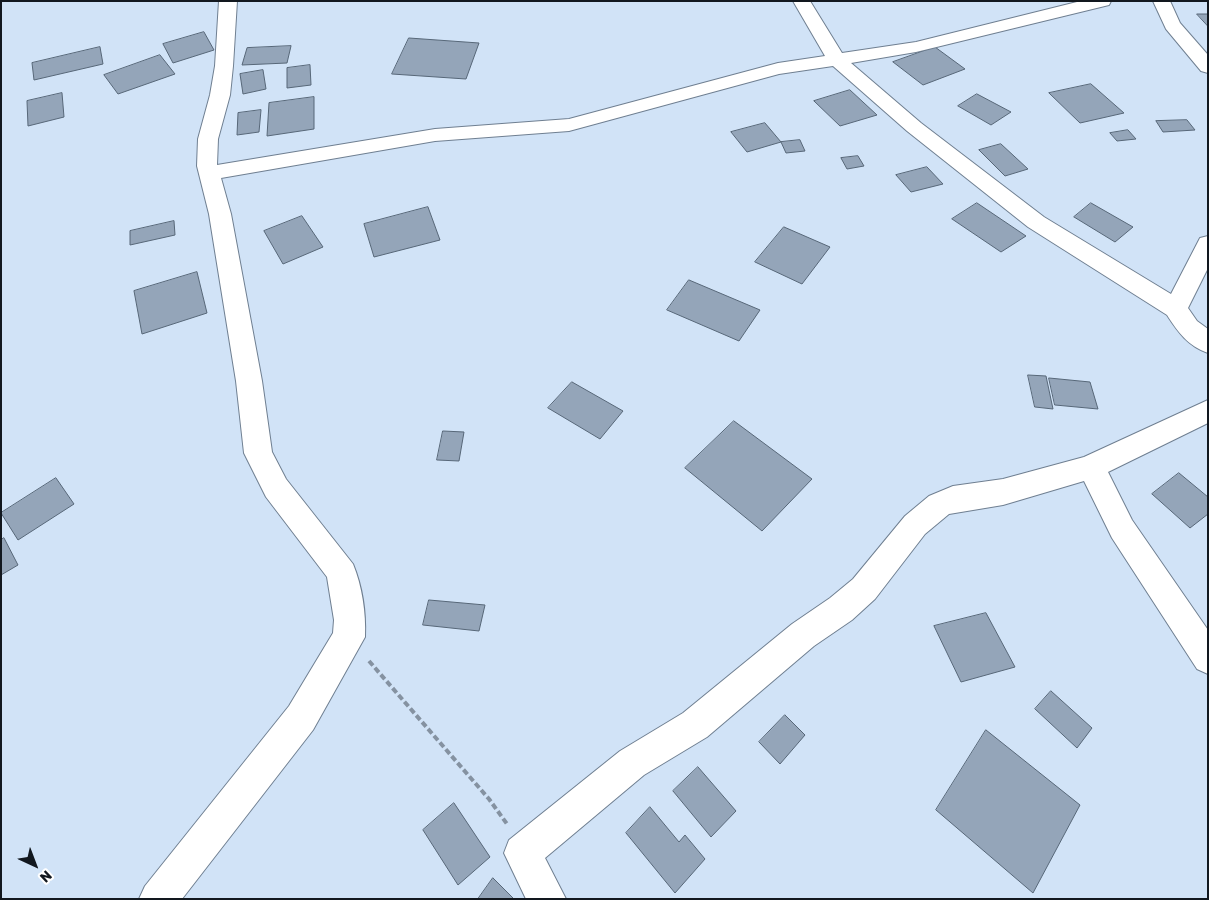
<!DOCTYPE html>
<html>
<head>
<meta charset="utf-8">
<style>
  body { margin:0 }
  #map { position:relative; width:1209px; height:900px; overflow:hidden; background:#d1e3f7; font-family:Rubik,sans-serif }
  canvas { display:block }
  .frame { position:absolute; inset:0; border:2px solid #12181f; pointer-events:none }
  .north { position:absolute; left:10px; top:840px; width:50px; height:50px; -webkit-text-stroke:4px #fff; paint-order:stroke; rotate:137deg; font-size:14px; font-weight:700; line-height:20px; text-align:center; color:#12181f }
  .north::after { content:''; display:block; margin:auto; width:18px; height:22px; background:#12181f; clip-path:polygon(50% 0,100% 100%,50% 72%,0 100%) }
</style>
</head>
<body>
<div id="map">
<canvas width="1209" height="900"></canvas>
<div class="frame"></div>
<div class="north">N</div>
</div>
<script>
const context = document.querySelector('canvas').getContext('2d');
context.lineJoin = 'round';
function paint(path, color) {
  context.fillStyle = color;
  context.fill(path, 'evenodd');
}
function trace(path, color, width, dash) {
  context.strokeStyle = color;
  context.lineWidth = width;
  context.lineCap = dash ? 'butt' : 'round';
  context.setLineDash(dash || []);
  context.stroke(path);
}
const building = new Path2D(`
  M1197 14H1208V26Z
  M204 32 214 50 173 63 163 44Z
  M409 38 479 43 466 79 392 74Z
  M291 46 287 63 242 65 247 48Z
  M100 47 103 64 34 80 32 63Z
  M935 47 965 69 923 85 893 62Z
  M160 55 175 74 118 94 104 75Z
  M310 65 311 85 287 88V68Z
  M263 70 266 89 243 94 240 74Z
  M1091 84 1124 113 1080 123 1049 93Z
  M850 90 877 115 840 126 814 101Z
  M62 93 64 117 28 126 27 101Z
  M977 94 1011 112 991 125 958 106Z
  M314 97V129L267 136 269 103Z
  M261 110 259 132 237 135 238 113Z
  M1187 120 1195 130 1163 132 1156 121Z
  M765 123 781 142 747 152 731 132Z
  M1128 130 1136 139 1117 141 1110 133Z
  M800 140 805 151 786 153 781 142Z
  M1001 144 1028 169 1005 176 979 150Z
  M858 156 864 166 847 169 841 158Z
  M927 167 943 184 911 192 896 175Z
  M977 203 1026 236 1001 252 952 219Z
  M1091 203 1133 227 1115 242 1074 217Z
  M428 207 440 240 374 257 364 224Z
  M302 216 323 247 283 264 264 231Z
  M174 221 175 235 130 245V231Z
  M784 227 830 247 802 284 755 262Z
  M197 272 207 313 142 334 134 291Z
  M689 280 760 310 739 341 667 310Z
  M1028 375 1046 376 1053 409 1035 407Z
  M1049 378 1090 382 1098 409 1055 405Z
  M572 382 623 411 600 439 548 408Z
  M734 421 812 479 762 531 685 468Z
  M443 431 464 432 459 461 437 460Z
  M1179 473 1208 497V514L1190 528 1152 494Z
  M56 478 74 504 18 540 1 513Z
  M4 538 18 565 1 575V540Z
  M429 600 485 605 479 631 423 625Z
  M986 613 1015 667 961 682 934 626Z
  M1051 691 1092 728 1077 748 1035 709Z
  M785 715 805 735 780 764 759 742Z
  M986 730 1080 805 1033 893 936 810Z
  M698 767 736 811 711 837 673 791Z
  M454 803 490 857 458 885 423 830Z
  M650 807 679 842 685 835 705 859 675 893 626 833Z
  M493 878 514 899H478Z`);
paint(building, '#94a5b9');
trace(building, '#576778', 1);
const minor = new Path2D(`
  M219 1H237L233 66 230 95 218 139 217 165 435 129 569 119 778 63 825 56 793 1H810L842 53 916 42 1081 1H1111L1109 5 916 52 851 63 921 123 1044 217 1171 294 1200 238 1208 236V268L1188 308 1197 321 1208 329V353C1188 346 1178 332 1167 315L1028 227 907 131 833 66 779 74 569 131 435 141 221 178 231 214 262 381 272 452 286 479 353 564C362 586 366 613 365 637L313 730 182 899H139L145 886 289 706 333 633 334 620 327 577 266 497 244 453 236 381 209 214 197 166 198 139 210 95 215 66Z
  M1153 1H1170L1180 23 1208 55V73L1201 71 1166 29Z
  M1208 400V423L1108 472 1132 520 1208 630V674L1197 669 1112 538 1084 481 1003 505 949 514 925 534 875 599 852 620 814 646 707 737 644 775 545 858 566 899H526L504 853 509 840 620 751 683 713 792 624 830 598 853 579 905 516 929 496 953 486 1003 479 1084 457Z`);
trace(minor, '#6f7f91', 2);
trace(new Path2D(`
  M369 661 489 799 507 824`), '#8592a1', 4, [6, 3]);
paint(minor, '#fff');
</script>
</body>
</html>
